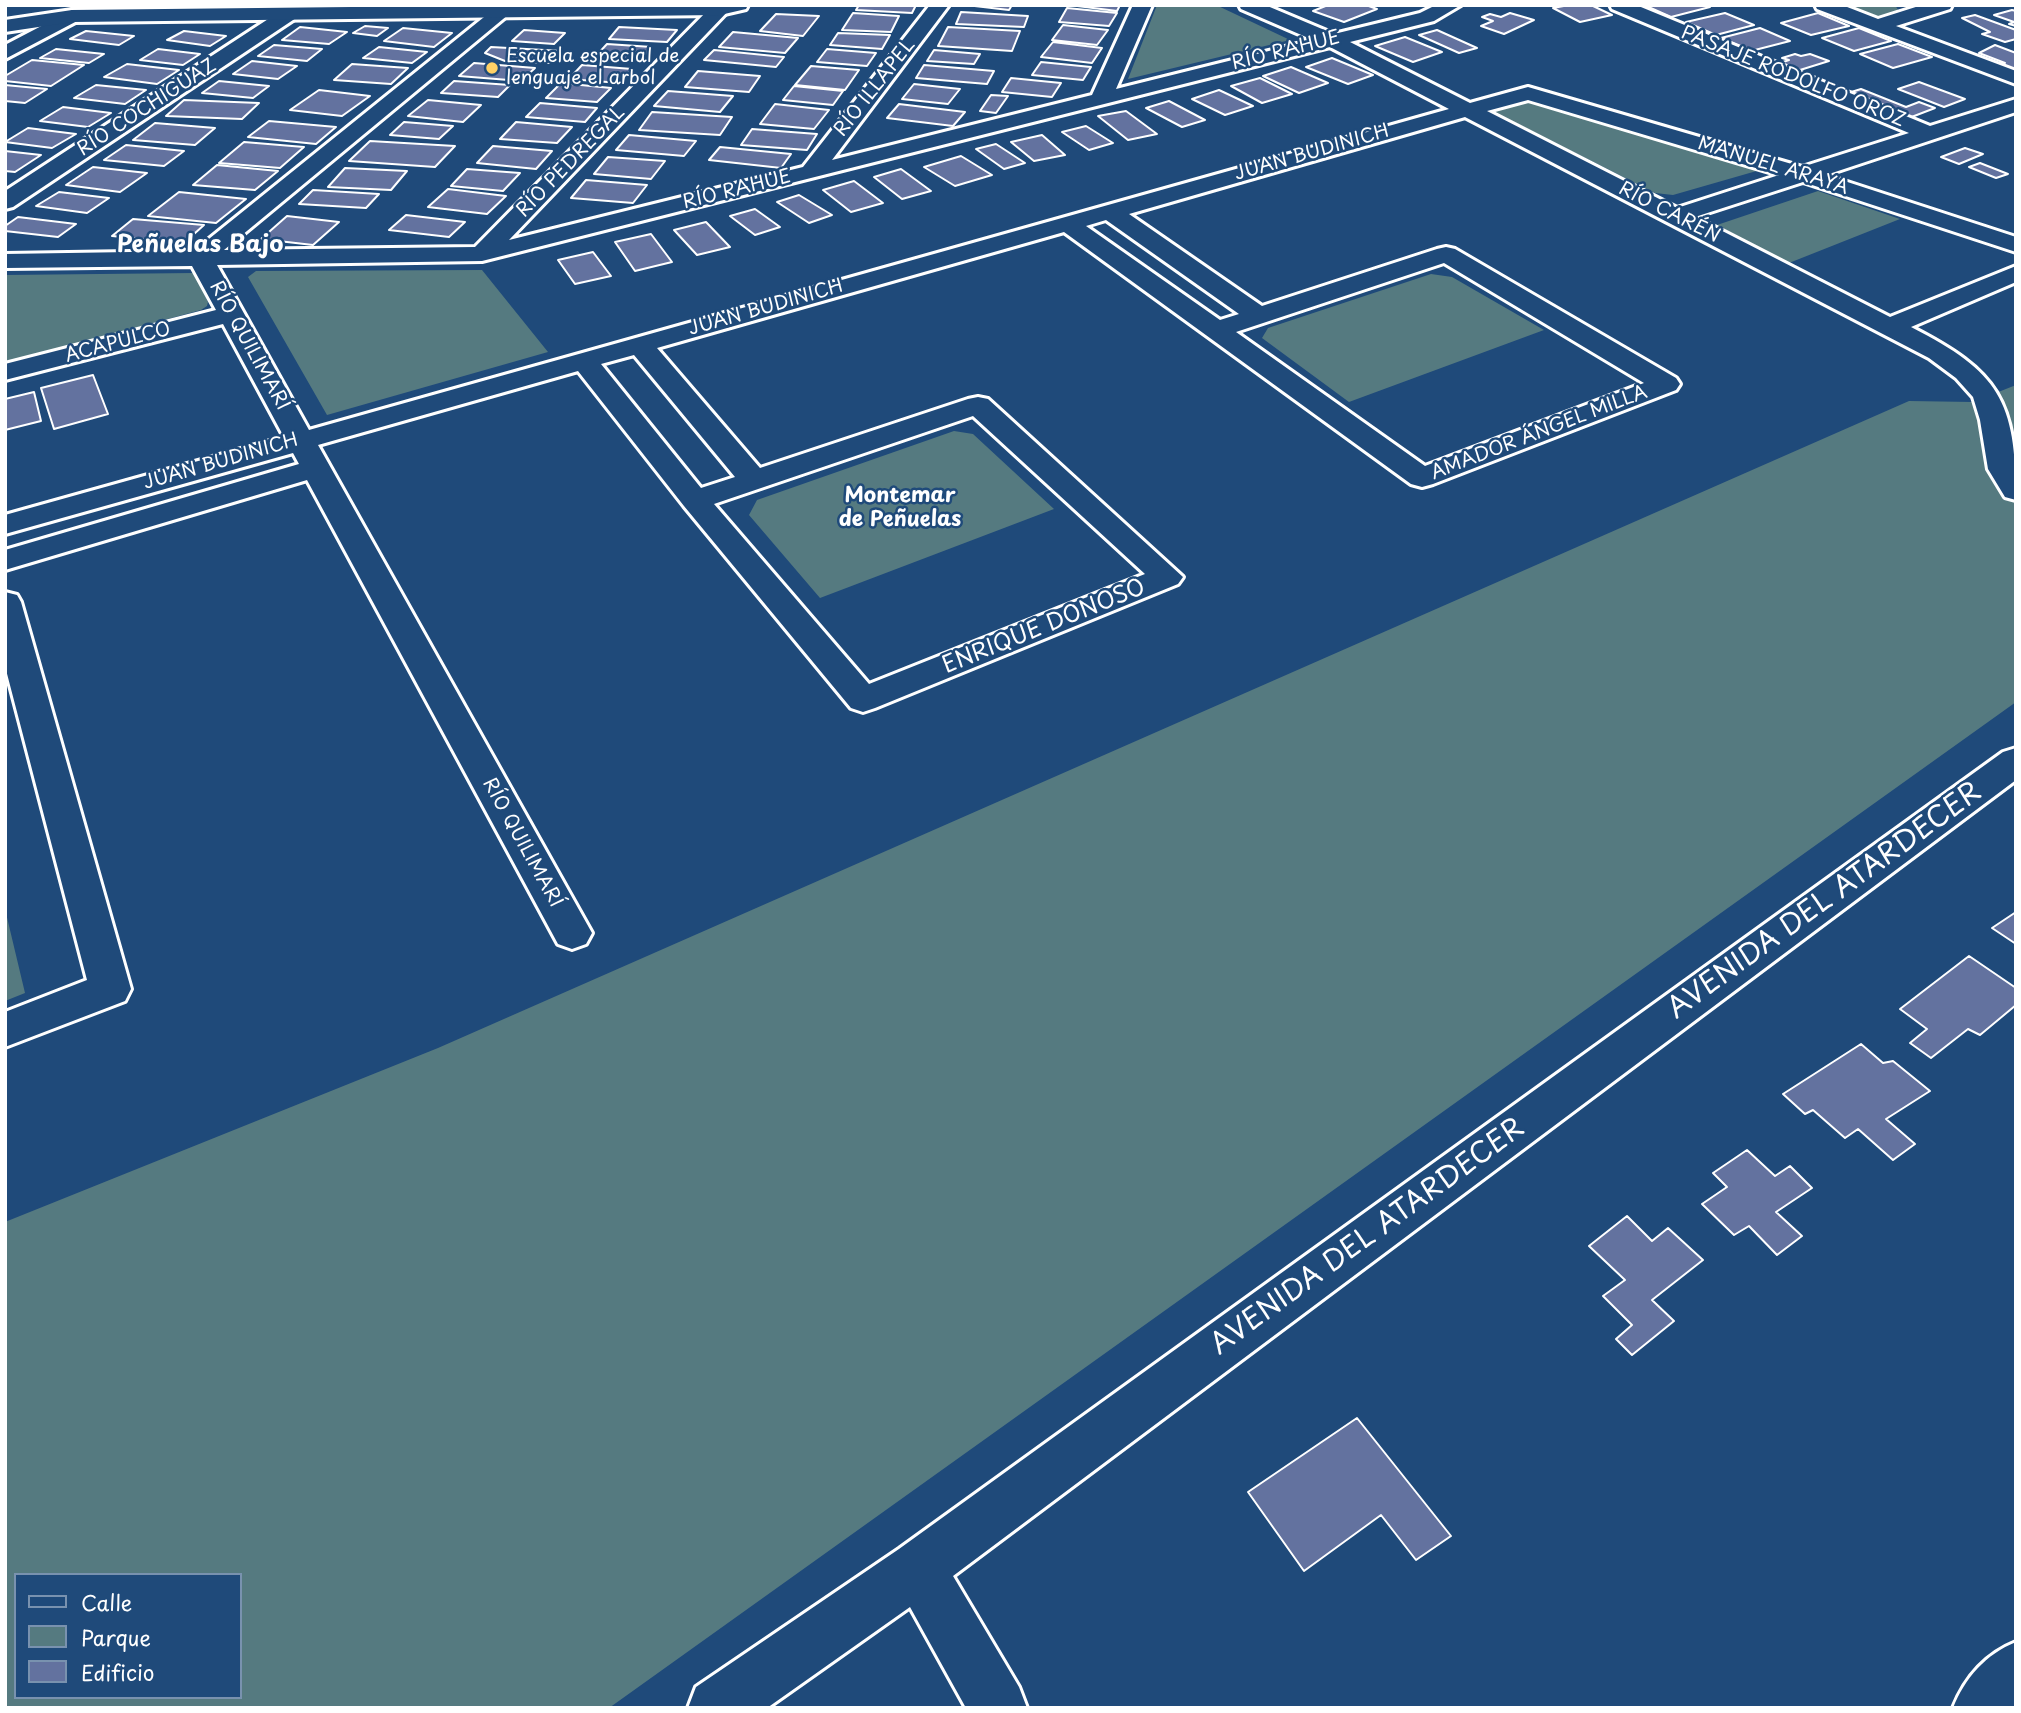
<!DOCTYPE html>
<html>
<head>
<meta charset="utf-8">
<style>
  body { margin:0 }
  #map { position:relative; width:2021px; height:1713px; overflow:hidden; background:#1f4a7a; font-family:"Playpen Sans",sans-serif }
  canvas { display:block }
  .frame { position:absolute; inset:0; border:7px solid #fff; pointer-events:none }
  .legend { position:absolute; left:14px; top:1573px; width:228px; height:126px; box-sizing:border-box; background:#1f4a7a; border:2px solid #7992af; margin:0; padding:9px 12px; list-style:none; font-size:21px; color:#fff }
  .legend li { display:flex; align-items:center; gap:14px; height:35px }
  .legend b { width:35px; border:2px solid #7992af }
</style>
</head>
<body>
<div id="map">
<canvas width="2021" height="1713"></canvas>
<div class="frame"></div>
<ul class="legend">
<li><b style="height:9px;background:#1f4a7a"></b>Calle</li>
<li><b style="height:19px;background:#557a80"></b>Parque</li>
<li><b style="height:19px;background:#63729f"></b>Edificio</li>
</ul>
</div>
<script>
const context = document.querySelector('canvas').getContext('2d');
context.lineJoin = 'round';
function paint(path, color) {
  context.fillStyle = color;
  context.fill(path, 'evenodd');
}
function trace(path, color, width, dash) {
  context.strokeStyle = color;
  context.lineWidth = width;
  context.lineCap = dash ? 'butt' : 'round';
  context.setLineDash(dash || []);
  context.stroke(path);
}
function drawText(font, color, halo, rows, align = 'center') {
  context.font = font + ' "Playpen Sans",sans-serif';
  context.lineWidth = 5;
  context.setLineDash([]);
  context.textBaseline = 'middle';
  context.strokeStyle = halo;
  context.fillStyle = color;
  for (const [text, x, y, turn = 0] of rows) {
    context.save();
    context.translate(x, y);
    context.rotate((+turn || 0) * Math.PI / 180);
    context.textAlign = isNaN(turn) ? turn : align;
    if (halo) context.strokeText(text, 0, 0);
    context.fillText(text, 0, 0);
    context.restore();
  }
}
paint(new Path2D(`
  M1157 5H1216L1290 40 1128 79Z
  M1830 5H1895L1900 13 1877 19Z
  M1530 101 1760 170 1673 195 1655 193 1492 111Z
  M1818 191 1900 219 1789 263 1717 225Z
  M482 270 548 352 327 415 248 277 256 271Z
  M194 273 208 302 207 306 201 310 5 363V275Z
  M1431 274 1452 277 1544 330 1349 402 1262 338 1268 328Z
  M2016 385V702L609 1708H5V1222L438 1048 1909 401 1973 402ZM16 1575H240V1697H16Z
  M954 431 973 434 1054 509 820 598 749 515 757 500Z
  M5 909 25 993 5 1001Z`), '#557a80');
const building = new Path2D(`
  M859 5H916L912 13 856 10Z
  M966 5H1012L1009 10Z
  M1069 5H1120L1117 11Z
  M1328 5H1366L1377 9 1344 22 1313 11Z
  M1569 5H1591L1612 15 1580 22 1553 8Z
  M1644 5H1705L1710 7 1671 17Z
  M1067 8 1117 13 1109 26 1059 22Z
  M2012 10 2016 11V26L2009 24 2014 22 1994 15Z
  M961 12 1028 16 1024 27 956 24Z
  M853 13 899 16 891 32 842 30Z
  M1510 13 1534 20 1504 34 1481 26 1493 21 1482 17 1490 14 1501 17Z
  M1725 13 1754 25 1716 35 1686 22Z
  M1818 13 1849 26 1811 35 1781 23Z
  M776 14 819 16 803 36 760 31Z
  M1975 15 2016 30V39L2005 42 1982 34 1990 32 1962 18Z
  M1063 25 1108 30 1097 45 1052 40Z
  M365 26 388 28 377 36 353 33Z
  M300 27 347 32 329 44 282 40Z
  M619 27 677 30 667 42 609 39Z
  M948 27 1020 31 1012 51 938 46Z
  M403 28 452 33 434 47 384 41Z
  M1760 28 1790 41 1751 51 1721 38Z
  M1859 28 1891 41 1854 51 1822 38Z
  M524 30 565 33 554 44 512 41Z
  M1437 30 1477 48 1459 53 1419 35Z
  M86 31 134 36 119 45 70 39Z
  M184 31 226 36 210 46 167 40Z
  M733 32 798 38 785 53 719 47Z
  M838 33 890 35 882 49 830 45Z
  M1405 37 1442 52 1413 62 1375 46Z
  M1053 42 1102 48 1092 63 1041 57Z
  M607 44 652 47 639 61 594 58Z
  M1898 44 1932 57 1893 68 1860 54Z
  M274 45 322 49 307 61 258 56Z
  M1995 45 2016 53V71L1999 64 2005 63 1979 53Z
  M379 47 427 52 412 63 363 58Z
  M491 47 562 51 551 63 505 61 485 53Z
  M56 49 104 54 89 63 40 58Z
  M158 49 200 54 183 65 140 60Z
  M827 49 876 53 867 66 817 62Z
  M714 50 784 57 776 67 704 60Z
  M934 50 980 54 974 64 927 61Z
  M1795 54 1801 56 1810 54 1829 61 1800 70 1780 63 1789 60 1782 58Z
  M1332 58 1373 75 1348 84 1306 67Z
  M32 60 84 65 51 86 5 81V76Z
  M252 61 297 66 278 79 233 74Z
  M1041 62 1091 67 1083 80 1032 75Z
  M474 63 535 68 521 81 459 76Z
  M127 64 179 70 157 84 104 77Z
  M352 64 408 68 391 84 334 80Z
  M582 65 632 69 620 83 569 79Z
  M924 65 994 71 987 84 916 78Z
  M811 66 859 70 845 90 795 85Z
  M1291 67 1328 83 1299 93 1263 76Z
  M698 71 760 76 749 92 685 87Z
  M1011 78 1061 83 1052 97 1002 92Z
  M1260 78 1292 94 1262 103 1231 86Z
  M219 81 269 86 253 98 202 93Z
  M454 81 510 85 498 97 441 93Z
  M1919 82 1965 99 1944 107 1898 89Z
  M561 83 611 88 597 102 546 98Z
  M914 84 960 89 948 104 902 99Z
  M5 85 47 89 25 103 5 101Z
  M96 85 146 90 125 104 74 98Z
  M794 86 843 91 833 105 783 100Z
  M1861 89 1906 107 1919 102 1935 108 1909 118 1848 93Z
  M319 90 370 96 342 116 290 110Z
  M1219 90 1253 106 1225 115 1192 99Z
  M668 91 733 96 720 112 654 106Z
  M991 95 1008 96 996 113 980 111Z
  M184 100 259 103 242 119 166 116Z
  M428 100 481 105 463 122 408 116Z
  M1169 101 1205 120 1182 127 1146 108Z
  M540 103 597 108 585 122 526 117Z
  M775 104 829 110 814 129 760 124Z
  M899 104 965 112 953 126 887 118Z
  M63 107 111 113 88 127 40 121Z
  M1126 111 1157 134 1128 140 1098 116Z
  M652 112 732 117 720 135 639 130Z
  M269 121 336 127 316 144 248 137Z
  M404 122 453 126 439 139 390 135Z
  M516 122 572 127 557 143 500 139Z
  M155 123 215 128 195 145 133 140Z
  M1086 126 1113 143 1089 150 1062 132Z
  M28 128 76 134 52 148 5 142Z
  M752 129 817 134 807 150 741 145Z
  M629 135 696 141 684 156 616 150Z
  M1042 135 1065 155 1034 161 1011 142Z
  M370 141 455 146 435 167 349 161Z
  M244 142 304 147 280 168 219 163Z
  M996 144 1025 163 1004 169 976 149Z
  M126 145 184 151 164 166 104 160Z
  M493 146 552 151 536 169 477 163Z
  M720 147 791 154 781 168 709 160Z
  M1965 148 1983 154 1959 164 1941 157Z
  M5 151 41 155 15 172 5 171Z
  M961 156 992 175 955 186 924 167Z
  M608 157 665 161 651 179 594 174Z
  M1980 163 2008 174 1996 178 1969 167Z
  M217 165 278 171 255 190 193 185Z
  M93 167 147 173 120 192 66 185Z
  M345 168 407 171 391 190 328 187Z
  M467 169 520 173 503 191 451 186Z
  M901 169 931 191 902 199 874 177Z
  M586 180 647 185 633 203 571 198Z
  M854 181 883 203 851 212 823 190Z
  M448 189 506 196 487 214 428 207Z
  M313 190 379 194 366 208 299 204Z
  M59 192 109 198 87 213 36 206Z
  M179 192 246 199 216 223 148 216Z
  M799 195 832 215 809 223 777 202Z
  M755 209 780 227 755 235 730 216Z
  M406 215 465 222 449 237 389 230Z
  M287 216 339 222 313 245 261 239Z
  M18 217 76 224 58 237 5 231V226Z
  M133 219 204 225 184 243 112 236Z
  M706 222 730 247 697 255 674 230Z
  M651 234 672 262 635 271 615 242Z
  M593 252 611 276 575 284 558 260Z
  M93 375 108 414 54 429 41 388Z
  M34 392 41 421 5 430V399Z
  M2016 912V944L1992 928Z
  M1969 956 2016 988V1005L1980 1035 1968 1029 1931 1058 1910 1043 1927 1029 1900 1009Z
  M1861 1044 1883 1063 1893 1061 1930 1091 1886 1119 1915 1144 1893 1160 1858 1129 1845 1138 1813 1110 1805 1114 1783 1094Z
  M1747 1150 1775 1176 1790 1166 1812 1188 1776 1212 1802 1236 1777 1255 1749 1226 1734 1235 1702 1204 1727 1187 1713 1173Z
  M1627 1216 1652 1241 1668 1228 1703 1260 1652 1300 1674 1321 1632 1355 1616 1339 1632 1325 1603 1296 1625 1280 1589 1246Z
  M1357 1418 1451 1536 1416 1560 1381 1515 1304 1571 1248 1492Z`);
paint(building, '#63729f');
trace(building, '#fff', 2);
const minor = new Path2D(`
  M499 5H520L224 250 475 247 713 5H727L730 9 509 240 803 167 930 5H949L832 160 1092 95 1133 5H1152L1116 89 1313 40 1241 9 1239 5H1265L1334 34 1420 13 1436 5H1461L1434 21 1350 42 1470 103 1528 87 1802 167 1909 133 1612 9 1610 5H1636L1930 126 2016 99V112L1826 175 2016 237V252L1803 182 1695 217 1890 317 2016 266V282L1911 327C1999 372 2016 400 2016 500L2005 497 1988 469 1980 420 1973 397 1956 378 1929 358 1465 117 1129 214 1262 306 1437 249 1446 247 1455 249 1676 378 1680 384 1676 390 1433 484 1422 487 1411 484 1064 232 657 348 760 468 968 399 978 397 988 399 1183 577 1178 584 875 708 863 712 851 708 684 506 578 371 318 445 592 933 586 944 572 949 558 944 307 480 5 570V550L299 464 293 453 5 534V515L284 437 223 324 5 380V364L216 310 192 266 5 268V254L194 251ZM1330 47 1449 109 309 430 217 265 482 261ZM1528 100 1779 175 1677 208 1487 111ZM1106 220 1239 314 1220 320 1086 226ZM1444 263 1644 383 1425 466 1236 332ZM634 355 735 477 701 488 601 364ZM973 416 1145 574 869 684 714 504Z
  M1815 5H1842L1878 19 1922 5H1952L1950 9 1896 26 2016 71V84L1817 9Z
  M289 8 299 14 296 18 13 207 5 209V191L282 10Z
  M72 10 82 16 79 20 5 59V45Z
  M5 592 17 595 21 602 131 989 125 1001 5 1047V1012L87 980 5 666Z
  M2016 748V780L953 1576 1019 1687 1027 1708H966L910 1607 767 1708H688L696 1687 899 1549 2003 752Z
  M2016 1642V1708H1953C1965 1678 1986 1654 2016 1642Z`);
const major = new Path2D(`
  M537 5H748L746 9 720 15 72 22 5 32V20L72 10Z`);
trace(minor, '#fff', 6);
trace(major, '#fff', 6);
paint(minor, '#1f4a7a');
paint(major, '#1f4a7a');
for (const [x, y, r, color] of [
  [492,68,7,"#ffd166"]
]) {
  const dot = new Path2D();
  dot.arc(x, y, r, 0, 2 * Math.PI);
  context.fillStyle = color;
  context.fill(dot);
  trace(dot, '#1f4a7a', 2.5);
}
drawText('19px', '#fff', '#1f4a7a', [
  ["RÍO RAHUE",1286,51,-14],
  ["PASAJE RODOLFO OROZ",1793,77,22],
  ["RÍO ILLAPEL",875,88,-52],
  ["RÍO COCHIGUAZ",147,108,-33],
  ["JUAN BUDINICH",1312,153,-16],
  ["RÍO PEDREGAL",571,162,-46],
  ["MANUEL ARAYA",1773,166,17],
  ["RÍO RAHUE",737,190,-14],
  ["RÍO CARÉN",1669,213,27],
  ["JUAN BUDINICH",766,308,-16],
  ["ACAPULCO",118,343,-15],
  ["RÍO QUILIMARÍ",249,346,61],
  ["AMADOR ÁNGEL MILLA",1539,433,-21],
  ["JUAN BUDINICH",221,462,-16],
  ["RÍO QUILIMARÍ",522,843,61]
]);
drawText('19px', '#fff', '#1f4a7a', [
  ["Escuela especial de",506,57],
  ["lenguaje el arbol",506,79]
], 'left');
drawText('bold 21px', '#fff', '#1f4a7a', [
  ["Montemar",900,496],
  ["de Peñuelas",900,520]
]);
drawText('23px', '#fff', '#1f4a7a', [
  ["ENRIQUE DONOSO",1044,627,-22]
]);
drawText('bold 24px', '#fff', '#1f4a7a', [
  ["Peñuelas Bajo",200,245]
]);
drawText('28px', '#fff', '#1f4a7a', [
  ["AVENIDA DEL ATARDECER",1825,901,-36],
  ["AVENIDA DEL ATARDECER",1368,1237,-36]
]);
</script>
</body>
</html>
